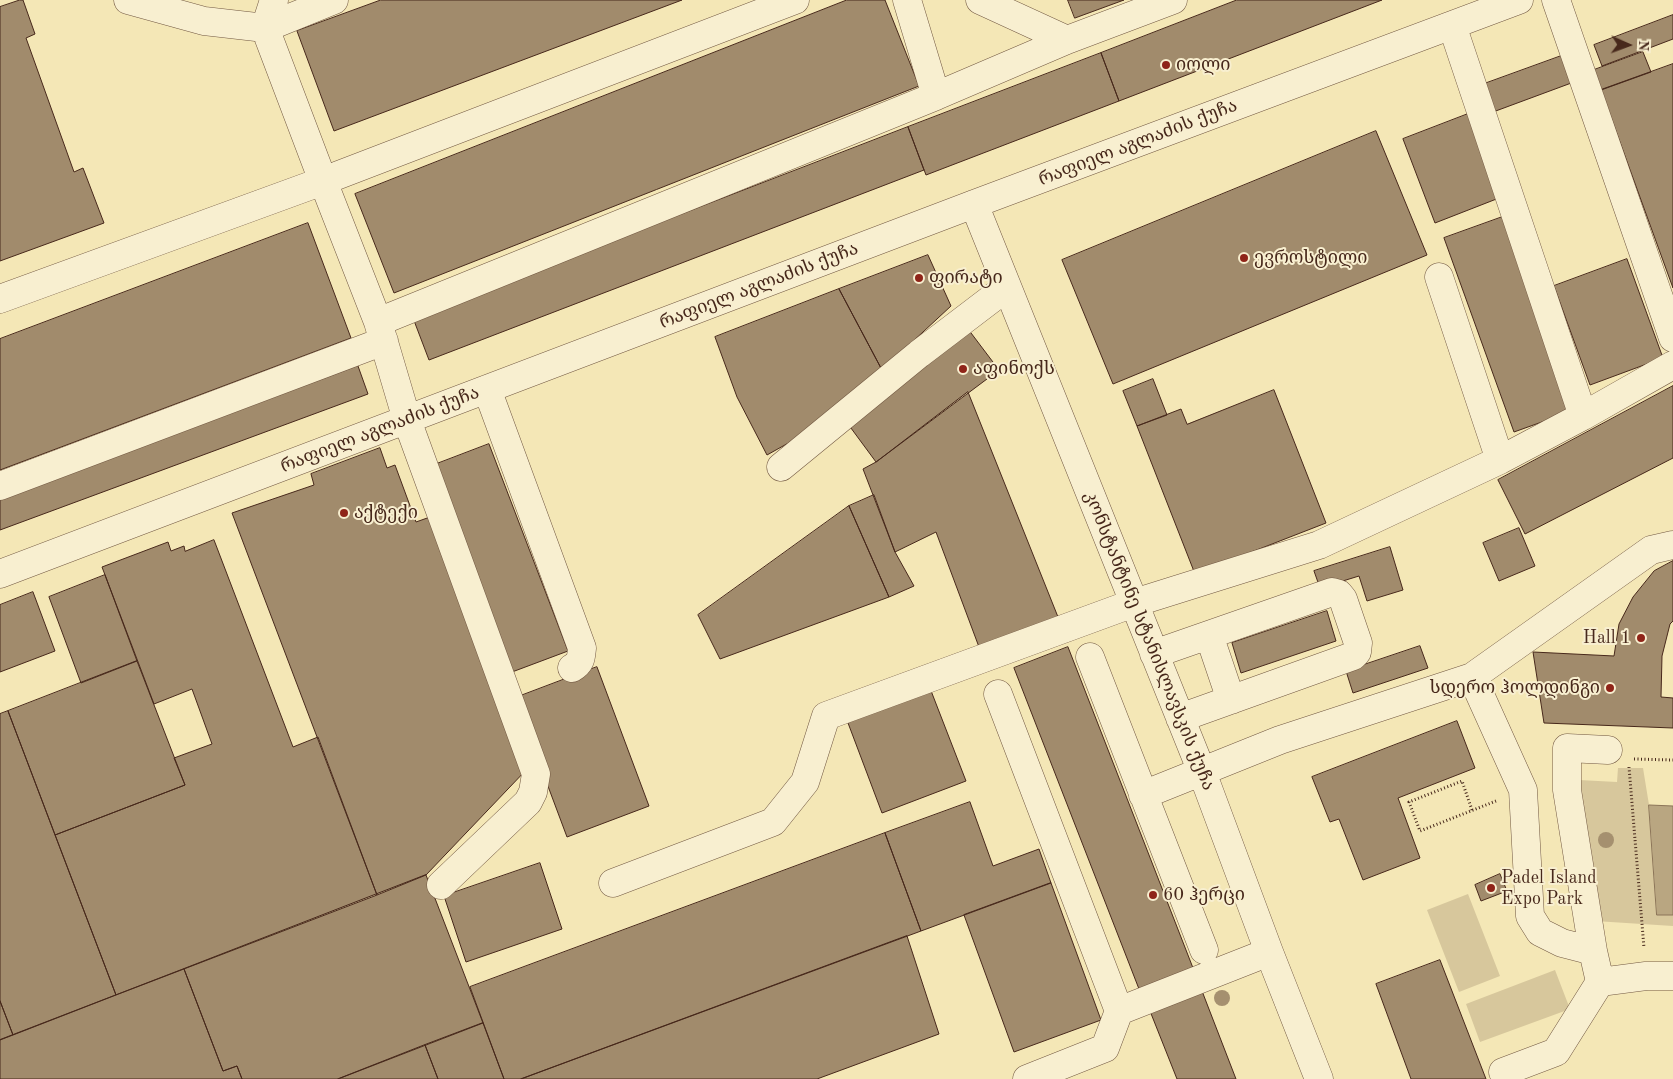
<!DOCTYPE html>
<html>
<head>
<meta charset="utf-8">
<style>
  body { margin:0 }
  #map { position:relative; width:1673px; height:1079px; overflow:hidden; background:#f4e7b6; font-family:"Old Standard TT",serif }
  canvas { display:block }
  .north { position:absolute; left:1603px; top:20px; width:50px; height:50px; -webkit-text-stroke:4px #f8efd0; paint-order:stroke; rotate:92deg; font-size:14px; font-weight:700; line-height:20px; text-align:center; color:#47281b }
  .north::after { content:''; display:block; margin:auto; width:18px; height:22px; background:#47281b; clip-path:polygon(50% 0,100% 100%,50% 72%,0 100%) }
</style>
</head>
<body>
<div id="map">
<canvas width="1673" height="1079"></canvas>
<div class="north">N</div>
</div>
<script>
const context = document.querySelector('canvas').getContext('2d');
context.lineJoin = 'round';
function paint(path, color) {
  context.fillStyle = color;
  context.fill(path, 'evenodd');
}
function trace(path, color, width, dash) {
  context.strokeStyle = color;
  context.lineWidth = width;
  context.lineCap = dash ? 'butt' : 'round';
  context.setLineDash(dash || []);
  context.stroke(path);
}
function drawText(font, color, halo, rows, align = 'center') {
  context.font = font + ' "Old Standard TT","Noto Serif Georgian",serif';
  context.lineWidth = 4;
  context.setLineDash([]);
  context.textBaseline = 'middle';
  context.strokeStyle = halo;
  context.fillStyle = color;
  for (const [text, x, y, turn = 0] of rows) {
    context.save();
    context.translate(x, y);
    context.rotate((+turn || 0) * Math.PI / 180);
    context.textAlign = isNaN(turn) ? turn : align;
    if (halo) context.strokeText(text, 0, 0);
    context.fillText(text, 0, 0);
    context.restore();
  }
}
paint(new Path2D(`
  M1618 768H1643L1649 805 1657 914 1673 915V926L1595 921 1579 780 1617 782Z
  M1468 894 1500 976 1459 992 1427 910Z
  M1555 970 1570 1009 1480 1042 1466 1004Z`), '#d7c79c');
const water = new Path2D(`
  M1649 805 1673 806V915H1657Z`);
paint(water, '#b9a681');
trace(water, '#8b7458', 1);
const building = new Path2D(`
  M20 0H23L35 34 26 38 74 172 83 168 104 223 0 261V7Z
  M381 0H682L334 131 297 31Z
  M847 0H885L919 86 394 293 355 194Z
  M1068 0H1124L1075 18Z
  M1237 0H1382L1119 101 1101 53Z
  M1673 15V39L1602 66 1594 45Z
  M1643 52 1651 72 1601 90 1594 70Z
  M1101 53 1119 101 926 175 908 127Z
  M1564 55 1574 82 1493 112 1484 84Z
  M1673 64V288L1601 90Z
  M1468 114 1499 198 1435 223 1403 139Z
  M908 127 924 170 429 360 413 318Z
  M1376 131 1427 255 1113 384 1062 260Z
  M1508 215 1578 409 1514 432 1444 238Z
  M308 223 351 338 0 470V339Z
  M928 255 951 306 882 370 839 289Z
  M1627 259 1663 358 1590 385 1554 286Z
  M839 289 882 370 817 427 767 455 737 397 715 337Z
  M968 329 999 370 876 462 845 420Z
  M358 366 368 394 0 530V499Z
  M1153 379 1167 415 1137 426 1123 391Z
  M1673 386V458L1525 534 1498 480Z
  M1274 390 1326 523 1195 574 1137 426 1181 409 1187 424Z
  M968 392 1058 617 979 647 936 532 895 552 863 469 876 462Z
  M489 444 568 651 512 672 434 465Z
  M380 448 387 468 395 465 416 522 430 517 528 768 426 875 377 895 232 513 314 485 311 474Z
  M874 495 895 552 914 586 889 597 849 506Z
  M849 506 889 597 720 659 698 615Z
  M1519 528 1535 566 1499 581 1483 543Z
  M214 540 293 747 318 737 377 895 116 995 55 835 185 785 174 758 212 744 192 689 154 704 102 567 168 542 171 551 184 546 185 551Z
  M1390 547 1403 590 1367 601 1359 576 1320 588 1314 571Z
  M1673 561V621L1670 624 1662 656 1661 697 1673 698V728L1544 723 1533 652 1614 656 1619 624 1633 597 1654 571Z
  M105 575 137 661 81 683 49 597Z
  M33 592 55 651 0 672V605Z
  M1327 611 1336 641 1241 673 1232 643Z
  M1420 646 1428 668 1353 693 1346 671Z
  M1068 647 1193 968 1139 989 1014 668Z
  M137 661 185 785 55 835 8 711Z
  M597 667 649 806 567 837 515 698Z
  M928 683 966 781 882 813 845 715Z
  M8 711 116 995 13 1035 0 1001V714Z
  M1457 721 1475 768 1398 798 1420 858 1363 880 1339 819 1330 822 1312 777Z
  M970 802 993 866 1039 849 1051 883 921 931 885 833Z
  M885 833 921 931 521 1079H504L470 987Z
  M540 863 562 929 466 962 444 896Z
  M1500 874 1507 891 1481 901 1475 885Z
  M426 875 483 1023 338 1079H242L237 1066 223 1071 184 969Z
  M1051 883 1101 1020 1014 1052 964 915Z
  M907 936 939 1034 817 1079H521Z
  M1440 960 1486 1079H1411L1376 984Z
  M184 969 223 1071 237 1066 242 1079H0V1040Z
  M1202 991 1236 1079H1177L1150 1011Z
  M0 1001 13 1035 0 1040Z
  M483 1023 504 1079H438L425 1045Z
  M425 1045 438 1079H338Z`);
paint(building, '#a18b6c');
trace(building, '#47281b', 1);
const minor = new Path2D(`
  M128 0 204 21 265 28 334 0
  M980 0 1067 40 1173 0
  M1556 0 1673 338
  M1452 25 1583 416
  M936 96 1067 40
  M974 204 1202 772 1269 952 1319 1079
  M1439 277 1500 460
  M0 299 323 181 265 28 274 0
  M378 322 936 96 907 0
  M487 389 582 648C581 658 581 663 572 668
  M781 467 919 354 1007 287
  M0 486 384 341
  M0 574 974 204 1519 0
  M1209 635 1231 700
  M1154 654 1332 592 1339 594 1343 599 1358 643 1357 652 1353 656 1180 718
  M1090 657 1204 950
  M1472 677 1523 790 1530 916 1540 932 1562 943 1593 951
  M998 694 1119 1011 1105 1048 1027 1079
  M1608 750 1567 748V790L1593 951 1600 982 1646 976H1673
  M1143 795 1280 740 1472 677 1651 550 1673 545
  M613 883 773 822 805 782 826 716 1134 603 1319 545 1500 460 1583 416 1673 365
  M441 885 528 802 533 792 536 774 407 420 378 322 323 181 795 0
  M1119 1011 1269 952
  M1503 1072 1556 1052 1600 982`);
trace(minor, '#725842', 29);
trace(new Path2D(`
  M1634 759 1673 760
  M1629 767 1644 948
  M1472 810 1462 781 1409 802 1420 831 1496 801`), '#47281b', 3, [1, 2.5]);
trace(minor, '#f8efd0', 28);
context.fillStyle = '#a5906f';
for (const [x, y] of [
  [1606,840],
  [1222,998]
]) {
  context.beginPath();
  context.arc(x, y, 8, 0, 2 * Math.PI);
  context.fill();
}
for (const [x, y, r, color] of [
  [1166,65,5,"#8f2418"],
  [1244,258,5,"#8f2418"],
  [919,278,5,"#8f2418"],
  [963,369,5,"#8f2418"],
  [344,513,5,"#8f2418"],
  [1641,638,5,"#8f2418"],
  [1610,688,5,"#8f2418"],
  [1491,888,5,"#8f2418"],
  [1153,895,5,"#8f2418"]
]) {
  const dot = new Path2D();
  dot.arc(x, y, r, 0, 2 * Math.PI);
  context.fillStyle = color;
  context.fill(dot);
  trace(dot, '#f8efd0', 2);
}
drawText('18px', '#47281b', '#f8efd0', [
  ["იოლი",1176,65],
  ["ევროსტილი",1254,258],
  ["ფირატი",929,278],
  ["აფინოქს",973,369],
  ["აქტექი",354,513],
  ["Hall 1",1631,638,"right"],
  ["სდერო ჰოლდინგი",1600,688,"right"],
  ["Padel Island",1501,878],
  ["Expo Park",1501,899],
  ["60 ჰერცი",1163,895]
], 'left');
drawText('18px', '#47281b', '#f8efd0', [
  ["რაფიელ აგლაძის ქუჩა",1138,143,-21],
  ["რაფიელ აგლაძის ქუჩა",759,286,-21],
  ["რაფიელ აგლაძის ქუჩა",380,430,-21],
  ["კონსტანტინე სტანისლავსკის ქუჩა",1149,641,68]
]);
</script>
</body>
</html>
